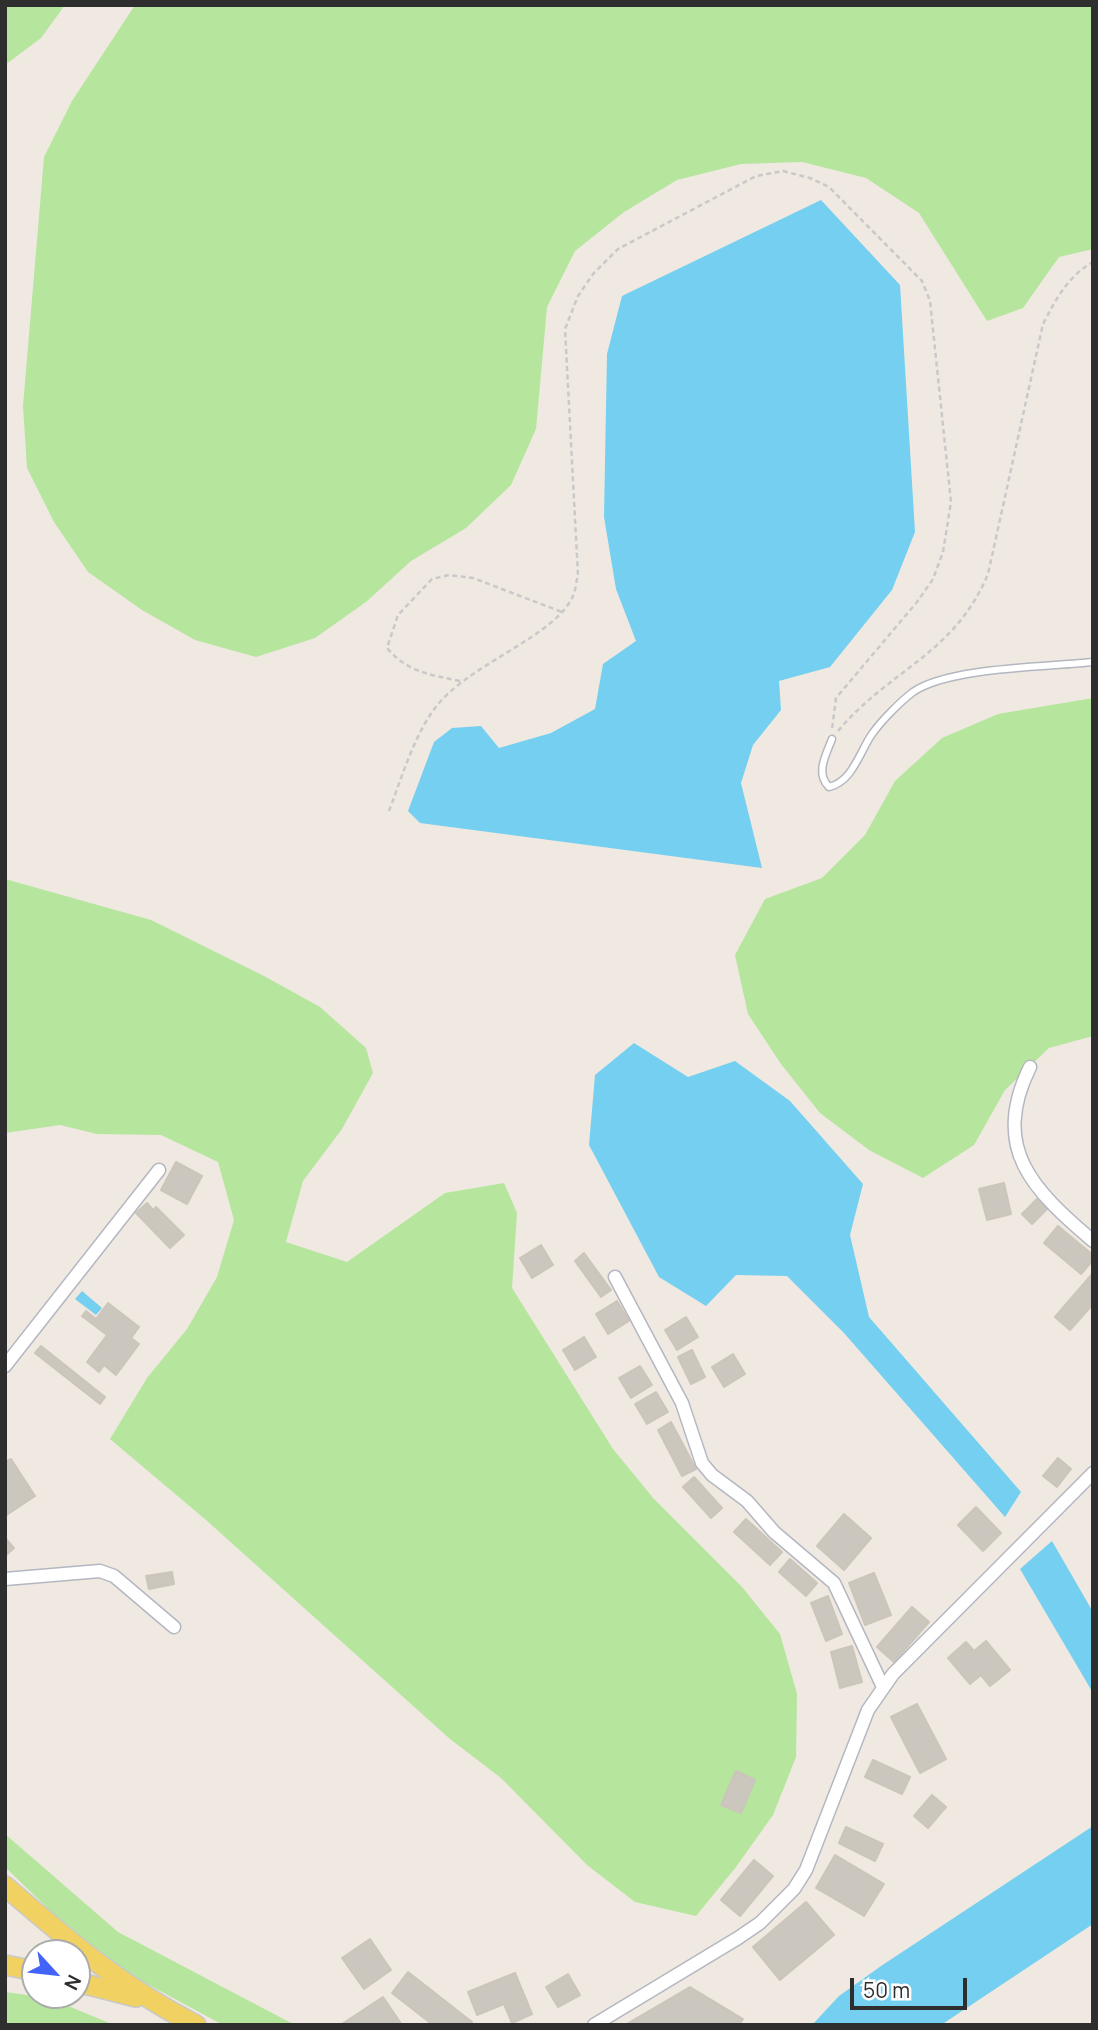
<!DOCTYPE html>
<html>
<head>
<meta charset="utf-8">
<style>
  body { margin:0 }
  #map { position:relative; width:1098px; height:2030px; overflow:hidden; background:#efe9e1; font-family:Manrope,sans-serif }
  canvas { display:block }
  .frame { position:absolute; inset:0; border:7px solid #2e2e2e; pointer-events:none }
  .north { position:absolute; left:21px; top:1939px; width:70px; height:70px; box-sizing:border-box; background:#fff; border:2px solid #ababab; border-radius:50%; rotate:117deg; font-size:19px; font-weight:700; line-height:28px; text-align:center; color:#2e2e2e }
  .north::after { content:''; display:block; margin:auto; width:24px; height:32px; background:#4264fb; clip-path:polygon(50% 0,100% 100%,50% 72%,0 100%) }
  .scale { position:absolute; left:850px; top:1978px; width:117px; height:32px; box-sizing:border-box; border:4px solid #2e2e2e; border-top:0; padding-left:9px; font-size:21px; line-height:24px; white-space:nowrap; color:#2e2e2e; -webkit-text-stroke:5px #fff; paint-order:stroke }
</style>
</head>
<body>
<div id="map">
<canvas width="1098" height="2030"></canvas>
<div class="frame"></div>
<div class="north">N</div>
<div class="scale">50 m</div>
</div>
<script>
const context = document.querySelector('canvas').getContext('2d');
context.lineJoin = 'round';
function paint(path, color) {
  context.fillStyle = color;
  context.fill(path, 'evenodd');
}
function trace(path, color, width, dash) {
  context.strokeStyle = color;
  context.lineWidth = width;
  context.lineCap = dash ? 'butt' : 'round';
  context.setLineDash(dash || []);
  context.stroke(path);
}
paint(new Path2D(`
  M5 5H65L41 38 5 65Z
  M135 5H1093V249L1059 257 1023 308 987 321 919 213 866 178 802 162 741 164 677 180 624 212 575 251 547 307 536 429 511 485 466 528 411 561 366 602 315 638 256 657 195 640 142 610 88 572 54 522 27 468 23 406 44 157 72 101Z
  M1093 698V1036L1049 1048 1005 1090 974 1145 923 1178 869 1150 820 1113 781 1064 748 1014 735 955 765 899 822 878 865 835 895 781 942 738 998 714Z
  M5 879 151 920 264 976 320 1007 366 1048 373 1073 342 1129 303 1181 286 1242 347 1262 445 1193 504 1183 517 1213 512 1288 613 1449 654 1499 742 1587 780 1634 797 1694 796 1757 773 1815 736 1867 696 1916 635 1902 587 1865 501 1778 450 1739 206 1520 110 1439 147 1378 187 1329 217 1277 234 1220 218 1162 161 1135 97 1134 60 1125 5 1133Z
  M5 1834 118 1932 295 2025H223L99 1958 5 1867Z
  M5 1992 49 1998 114 2025H5Z`), '#b6e59e');
paint(new Path2D(`
  M821 200 900 285 915 532 892 590 830 667 779 681 781 710 753 745 741 783 762 868 420 823 408 811 434 742 452 728 481 726 499 748 551 733 595 709 603 664 636 641 616 589 604 517 607 354 622 296Z
  M634 1043 688 1077 735 1061 790 1101 863 1184 850 1235 869 1317 1021 1492 1005 1517 844 1333 787 1276 736 1275 706 1306 659 1277 589 1145 595 1075Z
  M82 1291 102 1308 96 1315 75 1299Z
  M1052 1541 1093 1612V1693L1020 1569Z
  M1093 1826V1924L941 2025H812L839 1996 881 1966Z`), '#75cff0');
const building = new Path2D(`
  M176 1162 202 1176 187 1204 161 1190Z
  M1004 1183 1011 1214 987 1220 979 1189Z
  M1037 1199 1047 1209 1032 1224 1022 1214Z
  M147 1203 153 1210 156 1207 184 1235 170 1248 136 1213Z
  M1058 1226 1093 1255V1260L1081 1274 1044 1243Z
  M541 1245 553 1265 532 1278 520 1258Z
  M584 1253 611 1290 601 1297 575 1261Z
  M1093 1273V1304L1070 1330 1055 1317Z
  M617 1301 629 1321 608 1334 596 1314Z
  M108 1303 139 1327 131 1338 139 1344 116 1375 104 1365 99 1372 87 1362 107 1335 82 1316 86 1311 96 1319Z
  M686 1317 698 1337 677 1350 665 1330Z
  M584 1337 596 1357 575 1370 563 1350Z
  M41 1346 105 1397 100 1404 35 1353Z
  M692 1350 705 1377 691 1384 678 1357Z
  M733 1354 745 1374 724 1387 712 1367Z
  M640 1366 652 1385 631 1398 619 1378Z
  M656 1392 668 1412 647 1424 635 1404Z
  M671 1422 696 1469 682 1476 658 1430Z
  M1058 1458 1071 1469 1057 1487 1043 1476Z
  M11 1459 35 1496 5 1516V1462Z
  M694 1477 722 1508 711 1518 683 1487Z
  M976 1507 1001 1533 983 1551 958 1525Z
  M844 1514 871 1538 844 1570 817 1546Z
  M746 1519 782 1552 770 1565 734 1532Z
  M5 1538 14 1548 5 1556Z
  M790 1559 817 1583 806 1596 779 1572Z
  M172 1572 174 1584 149 1589 146 1576Z
  M874 1573 891 1615 865 1625 849 1583Z
  M828 1596 842 1634 826 1641 811 1603Z
  M912 1607 929 1622 894 1662 877 1647Z
  M986 1641 1010 1670 990 1686 981 1675 970 1684 948 1658 966 1642 974 1651Z
  M852 1646 862 1682 840 1688 831 1652Z
  M917 1704 946 1759 920 1773 891 1717Z
  M873 1760 910 1777 902 1794 865 1777Z
  M736 1771 755 1780 741 1813 721 1805Z
  M932 1795 946 1807 928 1828 914 1816Z
  M846 1827 883 1844 875 1861 839 1843Z
  M835 1855 884 1884 864 1916 816 1888Z
  M754 1860 773 1876 740 1916 721 1900Z
  M806 1902 834 1935 780 1980 753 1947Z
  M370 1939 391 1970 364 1989 342 1958Z
  M408 1972 472 2022 469 2025H433L392 1993Z
  M515 1973 532 2014 512 2023 504 2004 477 2015 468 1992Z
  M568 1974 580 1995 558 2007 546 1987Z
  M690 1987 743 2019 739 2025H625Z
  M383 1997 402 2025H342V2024Z`);
paint(building, '#cbc7bf');
trace(building, '#cbc5ba', 2);
const service = new Path2D(`
  M832 739C826 755 815 773 829 787 853 781 859 753 872 734 882 720 900 702 913 692 949 667 1048 667 1093 662`);
const minor = new Path2D(`
  M1030 1067C990 1148 1033 1190 1093 1241
  M615 1277 682 1403 702 1463 712 1475 747 1501 774 1532 834 1583 883 1687
  M5 1366 159 1170
  M5 1579 100 1571 114 1576 174 1627
  M594 2025 738 1938 760 1923 794 1889 806 1870 868 1710 893 1674 1093 1473`);
const primary = new Path2D(`
  M5 1886C69 1941 120 1986 196 2025
  M5 1965 35 1971
  M77 1982 136 1997`);
trace(service, '#b4b7c1', 9);
trace(minor, '#b4b7c1', 15);
trace(primary, '#c9c9c9', 22);
trace(new Path2D(`
  M460 681C431 675 407 672 387 648L398 615 432 579 449 575 473 578 562 612
  M838 731C890 669 954 655 988 574L1043 324C1056 299 1068 276 1093 262
  M389 811C402 777 413 738 435 708 468 664 555 637 573 596 576 590 576 581 578 575L565 329 578 296 593 274 618 249 756 176 783 171 810 178 829 187 922 281 930 301 951 502 943 552 933 579 917 602 836 698 832 729`), '#c9c9c9', 2.5, [5, 3.5]);
trace(service, '#fff', 6);
trace(minor, '#fff', 12);
trace(primary, '#f2d163', 19);
</script>
</body>
</html>
